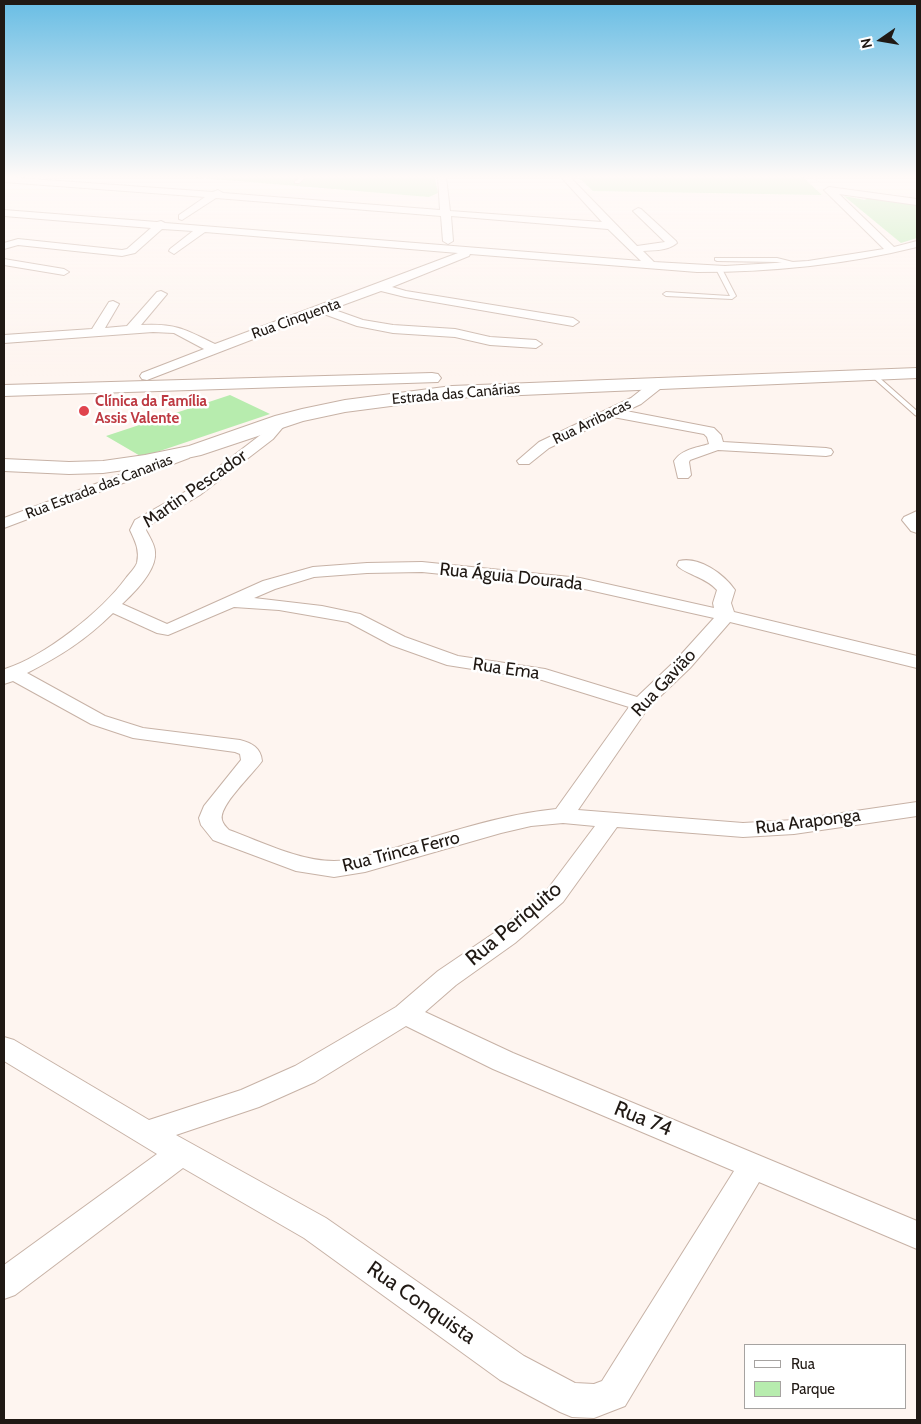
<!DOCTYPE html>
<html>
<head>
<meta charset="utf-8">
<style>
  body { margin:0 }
  #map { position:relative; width:921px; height:1424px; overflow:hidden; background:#fef5f0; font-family:Cabin,sans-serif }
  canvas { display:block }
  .frame { position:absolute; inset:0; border:5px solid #201914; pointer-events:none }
  .legend { position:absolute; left:744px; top:1344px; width:162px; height:65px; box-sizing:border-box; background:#fff; border:1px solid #a6a3a1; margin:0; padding:6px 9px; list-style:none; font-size:15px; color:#201914 }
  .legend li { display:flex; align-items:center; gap:10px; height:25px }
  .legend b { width:25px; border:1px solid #a6a3a1 }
  .north { position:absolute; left:856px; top:15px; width:50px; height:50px; -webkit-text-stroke:4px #fff; paint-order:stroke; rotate:257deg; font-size:14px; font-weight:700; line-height:20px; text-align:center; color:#201914 }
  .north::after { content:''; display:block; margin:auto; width:18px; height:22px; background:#201914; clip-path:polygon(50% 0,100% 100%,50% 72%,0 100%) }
</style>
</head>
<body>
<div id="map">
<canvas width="921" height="1424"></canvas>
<div class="frame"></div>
<ul class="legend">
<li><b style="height:6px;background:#fff"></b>Rua</li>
<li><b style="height:14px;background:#b7ecae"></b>Parque</li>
</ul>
<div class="north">N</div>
</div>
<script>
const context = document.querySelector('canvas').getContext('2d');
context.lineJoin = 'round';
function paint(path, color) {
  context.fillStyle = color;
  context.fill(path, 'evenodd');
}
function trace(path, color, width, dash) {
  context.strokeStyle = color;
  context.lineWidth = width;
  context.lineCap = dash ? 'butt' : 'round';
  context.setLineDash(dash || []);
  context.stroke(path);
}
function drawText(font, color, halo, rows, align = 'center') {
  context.font = font + ' Cabin,sans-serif';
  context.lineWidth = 5;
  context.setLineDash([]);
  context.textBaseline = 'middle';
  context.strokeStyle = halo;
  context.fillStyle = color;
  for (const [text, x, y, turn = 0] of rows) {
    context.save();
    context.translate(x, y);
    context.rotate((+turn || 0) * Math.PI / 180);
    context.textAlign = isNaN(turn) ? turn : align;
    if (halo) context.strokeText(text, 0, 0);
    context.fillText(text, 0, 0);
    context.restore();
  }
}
paint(new Path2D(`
  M190 177H435L438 193 429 197Z
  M578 177H803L822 195 593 191Z
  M844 196 865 200 868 197 917 204V238L901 243Z
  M230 395 270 414 142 457 106 436Z`), '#b7ecae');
const lane = new Path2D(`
  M302 177H306L299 183H295V181Z
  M715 258H777L801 264 798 266 777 262 717 261 715 260Z
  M719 267 722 269 736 296 732 299 666 296 663 294 666 292 729 296H730L716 269Z
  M870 373H874L917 411V416L915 415 870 375Z`);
const street = new Path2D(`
  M4 177 213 192 218 190 223 193 440 210 438 177H446L450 211 602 222 561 177H570L637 246 665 242 635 213 633 211 638 208 641 209 676 241 677 243C668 251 654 250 643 251L654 262 725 266 808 261 884 249 826 192 824 190 829 187 917 199V205L839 194 894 247 917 241V247C845 265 772 272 697 272L470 254 469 256 392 287 406 291 573 318 579 322 573 326 405 297 381 291 332 309 363 320 393 325 455 329 490 337 536 340 542 344 536 348 490 345 455 337 393 333 357 326 321 313 147 380 142 379 140 376 142 373 204 349 174 333 153 332 4 343V335L92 329 109 302 113 301 119 304 105 328 127 326 157 292 161 291 167 294 141 325C175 323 185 329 215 344L458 253 205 232 174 254 169 251 170 249 193 231 162 229 135 253 122 256 18 245 4 249V243L18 239 122 250 127 249 151 228 4 216V210L157 222 161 221 165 223 641 261 608 229 451 216 453 241 448 244 443 241 441 216 216 198 182 220 179 219V215L205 197 4 182Z
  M4 259 64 269 69 272 64 275 4 265Z
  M660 378 667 382 665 385 641 404 626 411 714 428 721 435 723 442 826 448 831 449 833 452 831 455 826 456 718 450 690 460 689 462 691 475 688 478H678L674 461C682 449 696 448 709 444L707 437 704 434 613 417 549 448 529 464H519L517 461 539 442 631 398 655 379Z
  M282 416 289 420 273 439 200 495 148 526 146 530C149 536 155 545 155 552 157 570 135 592 122 604L167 624 263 581 313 567 367 563 422 562 580 578 714 608 713 603 717 590C706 577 682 573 677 565L679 561C699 556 724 574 735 590L731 603 734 612 917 656V668L730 622 690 668 648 708 578 810 743 823 794 820 917 802V816L794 834 743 837 617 827 563 902 515 943 456 985 425 1012 513 1053 917 1221V1249L759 1182 625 1406 594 1418 572 1417 560 1412 500 1380 304 1238 183 1168 15 1295 4 1299V1265L157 1154 4 1061V1037L14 1040 149 1120 241 1090 295 1066 396 1007 438 971 497 931 547 890 595 826 563 823 531 826 501 833 365 872 334 877 296 871 213 840 201 825 199 818 204 806 241 760 240 754 235 752 133 738 91 724 13 681 4 684 5 669C44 657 102 611 126 578 130 573 135 568 137 563 140 550 135 541 130 530L135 520 190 489 263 433 277 417ZM422 572 580 588 714 618 676 660 637 697 545 669 458 656 405 637 360 614 322 606 254 598 275 589 314 577 367 573ZM234 607 279 610 348 622 391 645 447 665 542 680 629 707 556 809C504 814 455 831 405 845 382 851 358 861 334 861 299 861 262 842 229 830 226 827 223 824 222 820 218 806 253 774 262 761 261 748 252 743 240 740L143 728 105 716 27 673C62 655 84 641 113 613L157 633 168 635ZM406 1026 493 1069 734 1171 602 1381 594 1384 575 1383 524 1356 326 1218 176 1135 259 1107 315 1082Z
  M184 451 189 452 191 455 189 458 4 528V518Z
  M917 511V533L911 531 902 520 904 517Z`);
const secondary = new Path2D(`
  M917 368V378L452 398 345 412 303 421 201 455 145 467 103 473 69 474 4 471V459L69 462 103 461 145 455 189 446 275 416 302 409 345 400 452 386Z
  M432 373 438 374 441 378 438 382 4 396V385Z`);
trace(lane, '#c7b2a6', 2);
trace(street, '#c7b2a6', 2);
trace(secondary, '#c7b2a6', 2);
trace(new Path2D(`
  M812 177 819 182`), '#9e9691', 1, [0.5, 2]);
paint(lane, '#fff');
paint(street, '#fff');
paint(secondary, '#fff');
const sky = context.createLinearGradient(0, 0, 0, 376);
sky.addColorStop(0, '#68bde4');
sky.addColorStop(0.47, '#fffaf8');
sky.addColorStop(1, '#fffaf800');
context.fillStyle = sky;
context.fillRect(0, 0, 921, 376);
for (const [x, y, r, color] of [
  [84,411,6,"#e0444e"]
]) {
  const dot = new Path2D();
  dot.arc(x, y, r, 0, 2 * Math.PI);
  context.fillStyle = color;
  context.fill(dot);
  trace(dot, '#fff', 2);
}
drawText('15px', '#201914', '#fff', [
  ["Rua Cinquenta",296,319,-20],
  ["Estrada das Canárias",456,394,-5],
  ["Rua Arribacas",592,422,-26],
  ["Rua Estrada das Canarias",99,487,-21]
]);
drawText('bold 15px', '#be3a42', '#fff', [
  ["Clínica da Família",95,402],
  ["Assis Valente",95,419]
], 'left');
drawText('18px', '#201914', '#fff', [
  ["Martin Pescador",195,489,-35],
  ["Rua Águia Dourada",511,577,6],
  ["Rua Ema",506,669,8],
  ["Rua Gavião",664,683,-47],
  ["Rua Araponga",808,822,-7],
  ["Rua Trinca Ferro",401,852,-14]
]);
drawText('21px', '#201914', '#fff', [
  ["Rua Periquito",514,924,-40],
  ["Rua 74",643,1119,22],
  ["Rua Conquista",421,1303,35]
]);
</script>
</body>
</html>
